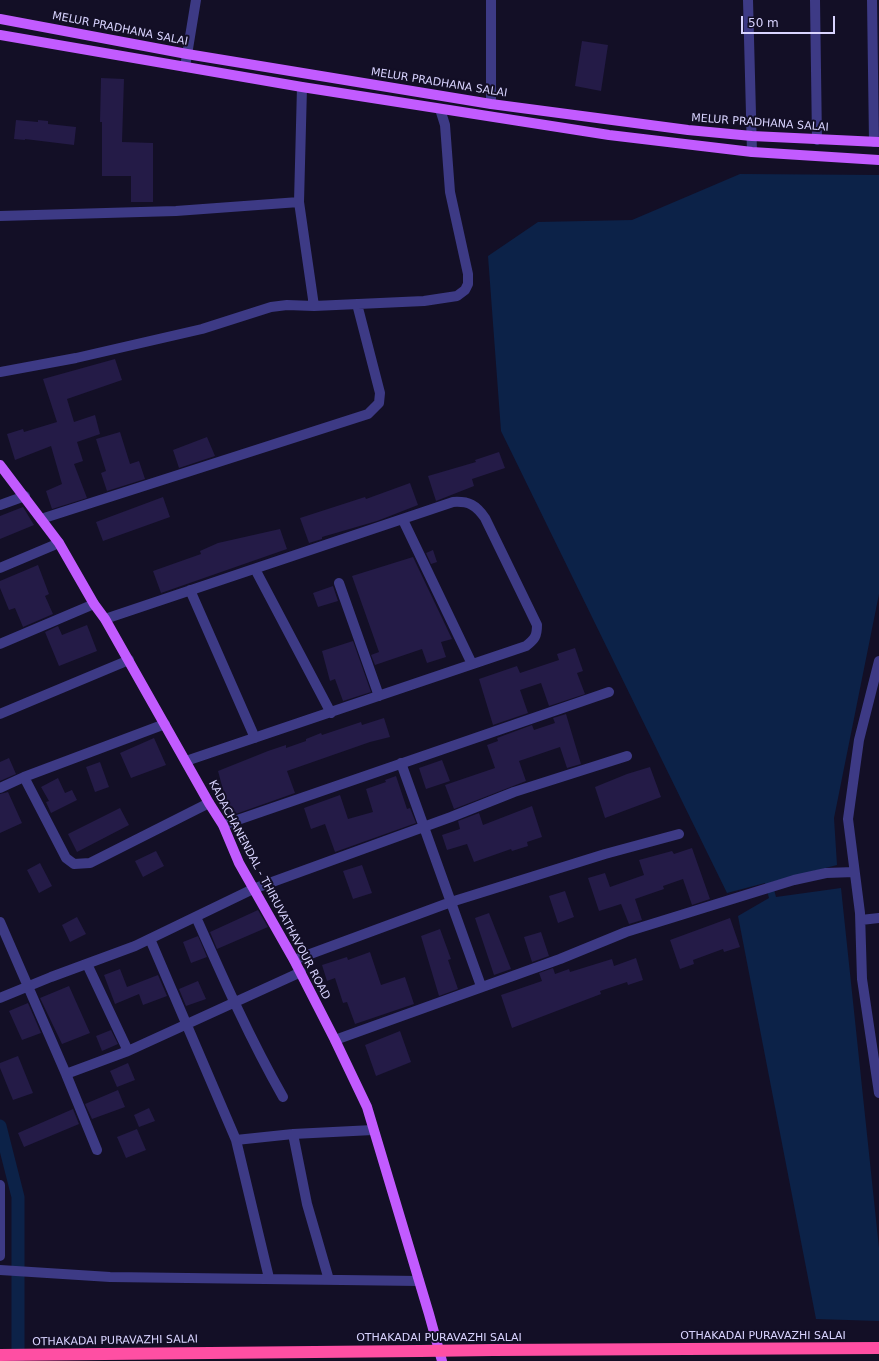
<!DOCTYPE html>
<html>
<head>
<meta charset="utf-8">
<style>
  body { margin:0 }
  #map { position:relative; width:879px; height:1361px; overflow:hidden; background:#130f26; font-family:"DejaVu Sans",sans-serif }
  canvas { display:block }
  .scale { position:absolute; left:741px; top:16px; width:94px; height:18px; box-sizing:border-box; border:2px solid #d9d4ff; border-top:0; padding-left:5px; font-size:12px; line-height:14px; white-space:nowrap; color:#d9d4ff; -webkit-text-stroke:3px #130f26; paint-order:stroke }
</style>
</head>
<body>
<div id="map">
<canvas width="879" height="1361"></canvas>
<div class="scale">50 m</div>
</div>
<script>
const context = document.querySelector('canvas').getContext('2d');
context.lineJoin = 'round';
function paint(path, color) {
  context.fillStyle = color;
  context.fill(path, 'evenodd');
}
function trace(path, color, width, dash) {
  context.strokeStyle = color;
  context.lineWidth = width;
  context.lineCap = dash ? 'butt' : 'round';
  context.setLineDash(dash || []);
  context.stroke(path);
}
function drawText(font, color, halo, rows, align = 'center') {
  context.font = font + ' "DejaVu Sans",sans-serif';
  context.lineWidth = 4;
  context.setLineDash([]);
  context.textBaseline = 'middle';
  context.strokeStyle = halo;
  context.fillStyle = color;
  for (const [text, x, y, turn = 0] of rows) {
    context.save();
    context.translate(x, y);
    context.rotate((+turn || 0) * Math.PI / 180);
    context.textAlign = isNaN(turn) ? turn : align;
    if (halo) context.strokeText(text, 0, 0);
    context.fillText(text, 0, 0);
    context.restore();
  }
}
paint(new Path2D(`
  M740 174 879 175V594L834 818 837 865 772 882 776 897 841 888 879 1248V1321L816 1319 738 916 769 898 765 883 727 893 501 431 488 256 538 222 632 220Z`), '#0c2248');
trace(new Path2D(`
  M0 1126 18 1197V1361`), '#0c2248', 13);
paint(new Path2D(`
  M582 41 608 45 601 91 575 86Z
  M101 78 124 79 122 142 153 143V202H131V176H102V122H100Z
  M16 120 38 122V120L48 121V124L76 127 74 145 25 139V140L14 139Z
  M115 359 122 380 67 399 74 422 95 415 100 434 77 442 83 461 74 464 87 498 52 509 46 491 62 484 51 446 15 460 7 434 23 429 24 432 57 422 43 379Z
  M120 432 130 464 139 461 145 479 107 491 101 473 106 471 96 439Z
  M207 437 215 456 179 468 173 450Z
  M499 452 505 468 472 479 474 486 436 501 428 476 476 462 475 460Z
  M410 483 418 505 377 521 322 537V539L309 543 300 518 365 497 366 499Z
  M163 497 170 517 103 541 96 522Z
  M23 507 34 525 0 539V516Z
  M280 529 287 549 161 593 153 571 201 554 200 551 218 543Z
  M433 550 437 562 431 564 426 553Z
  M413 557 452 639 441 642 446 657 427 663 422 649 375 665 371 655 379 652 352 576Z
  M38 565 49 594 45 596 53 614 23 627 15 608 9 610 0 588V581Z
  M333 586 338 601 318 607 313 593Z
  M87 625 97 651 59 666 45 632 58 626 62 635Z
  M353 641 371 692 343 701 335 679 330 681 322 651Z
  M575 648 583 671 577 673 585 694 549 706 541 683 520 690 528 713 493 725 479 679 517 666 520 673 559 660 557 654Z
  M566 714 581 764 567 768 560 747 519 761 526 781 454 809 445 785 495 768 487 745 498 741 497 738 532 725 534 730 555 723 553 718Z
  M384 718 390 737 370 742 287 771 295 793 230 816 218 771 268 751 286 745V748L306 741V739L321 733 322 735 361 722 362 725Z
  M154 738 166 765 131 778 120 753Z
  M9 758 16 774 0 781V762Z
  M442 760 450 781 426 789 419 768Z
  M100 762 109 787 95 792 86 767Z
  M650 767 661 797 605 818 595 787 627 774Z
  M396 776 407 809 410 808 416 823 335 852 325 824 311 829 304 808 340 795 348 819 373 812 366 789 386 782 385 780Z
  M58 778 65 793 72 790 77 800 51 813 46 802 49 801 41 787Z
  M8 792 22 823 0 833V794Z
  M532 806 542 837 527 842 528 846 512 851 511 849 474 862 467 844 447 850 442 835 460 829 458 821 479 813 483 825Z
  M120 808 129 825 77 852 68 834Z
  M692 848 710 899 692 905 683 879 663 886 664 889 635 899 642 920 629 924 621 904 599 911 588 878 605 873 610 887 644 875 639 860 672 851 674 854Z
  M156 851 164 866 143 877 135 861Z
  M40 863 52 886 39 893 27 870Z
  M362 865 372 893 353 899 343 871Z
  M565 891 574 917 558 923 549 896Z
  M258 910 268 927 217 949 210 932Z
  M489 913 511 969 494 975 475 918Z
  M77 917 86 934 70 942 62 925Z
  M730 918 740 947 724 952 723 949 693 960 694 964 680 969 670 940Z
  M440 929 451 959 448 960 458 989 439 996 421 936Z
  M541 932 549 956 532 962 524 937Z
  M198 936 207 957 191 963 183 942Z
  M370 952 381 985 405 977 414 1004 355 1024 347 1002 343 1003 335 978 327 981 322 965 347 957 348 960Z
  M636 958 643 980 628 985 627 982 600 991 601 994 512 1028 501 995 542 981 539 973 553 968 555 974 569 969 570 972 612 959 614 966Z
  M120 969 127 987 158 975 167 996 143 1005 139 994 115 1004 104 975Z
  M198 981 206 999 186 1006 179 989Z
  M69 986 90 1033 62 1044 40 998Z
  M28 1003 41 1033 22 1040 9 1011Z
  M111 1030 118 1044 102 1051 96 1036Z
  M400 1031 411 1062 376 1076 365 1045Z
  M18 1056 33 1093 13 1100 0 1068V1063Z
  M128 1063 135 1080 117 1087 110 1071Z
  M118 1090 125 1107 92 1119 85 1104Z
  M149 1108 155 1121 139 1127 134 1115Z
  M73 1109 79 1124 24 1147 18 1133Z
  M137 1129 146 1150 126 1158 117 1137Z`), '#241b47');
trace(new Path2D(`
  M748 0 752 152
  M815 0 817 140
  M872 0 874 142
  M185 67 196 0
  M491 104V0
  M299 202 302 87
  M0 216 176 211 299 202 314 306 424 301 457 296 465 290 468 284V274L450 192 445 125 440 109
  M0 372 76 358 202 329 271 307 287 305 314 306
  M0 505 25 496
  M41 519 368 414 379 403 380 393 357 304
  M403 520 472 664
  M0 568 59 543
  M255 569 331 713
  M339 583 379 696
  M190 590 255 738
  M105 619 453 502C469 501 476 505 485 518L537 625C537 636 535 639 526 646L186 761
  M0 644 94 604
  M879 661 859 740 848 819 860 913 862 979 879 1093
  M0 714 129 660
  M401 763 481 986
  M24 777 66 858 74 864 90 863 209 803
  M0 788 24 777 165 724
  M223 825 609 692
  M196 917C223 978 250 1039 283 1097
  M861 920 879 918
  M0 922 66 1074 97 1150
  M150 939 236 1140 269 1278
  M294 960 451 902 605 854 679 834
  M87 964 128 1051
  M0 998 51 977 135 946 253 889 451 817 514 792 627 756
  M335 1040 560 959 626 932 794 880 826 873 854 872
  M66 1074 128 1051 301 972
  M293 1134 307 1204 329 1280
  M236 1140 293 1134 373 1130
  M0 1185V1256
  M0 1270 110 1277 419 1281`), '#3d3a85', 10);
trace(new Path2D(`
  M0 19 187 54 491 104 688 130 752 136 879 142
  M0 35 302 87 609 135 752 152 879 160
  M0 465 59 543 94 604 105 619 209 803 223 825 239 863 294 960 335 1040 367 1107 429 1314 442 1361`), '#c25bff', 10);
trace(new Path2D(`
  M493 1350 879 1348
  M0 1355 420 1351`), '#ff4fa3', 12);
trace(new Path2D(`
  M420 1351 493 1350`), '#ff4fa3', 12);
drawText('11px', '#d9d4ff', '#130f26', [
  ["MELUR PRADHANA SALAI",120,29,11],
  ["MELUR PRADHANA SALAI",439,83,9],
  ["MELUR PRADHANA SALAI",760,123,4],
  ["KADACHANENDAL - THIRUVATHAVOUR ROAD",269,890,62],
  ["OTHAKADAI PURAVAZHI SALAI",763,1336],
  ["OTHAKADAI PURAVAZHI SALAI",439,1338],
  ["OTHAKADAI PURAVAZHI SALAI",115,1341,-1]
]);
</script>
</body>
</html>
